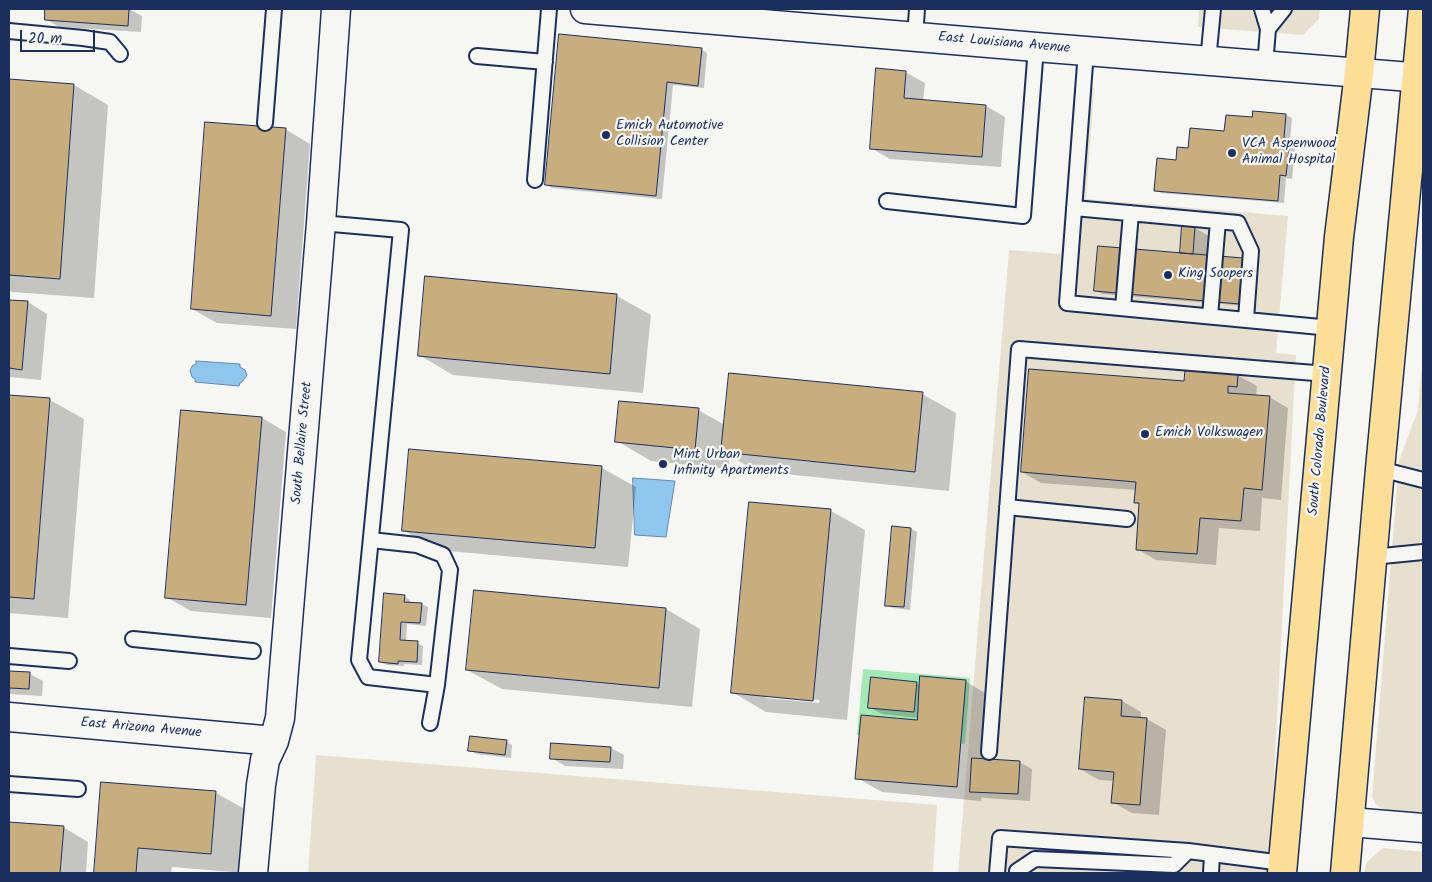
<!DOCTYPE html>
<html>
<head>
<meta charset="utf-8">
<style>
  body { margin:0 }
  #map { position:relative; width:1432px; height:882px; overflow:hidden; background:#f6f6f2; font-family:Kalam,sans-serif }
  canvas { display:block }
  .frame { position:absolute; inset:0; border:10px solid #1b2f5e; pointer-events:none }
  .scale { position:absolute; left:20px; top:30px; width:75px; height:22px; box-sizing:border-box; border:2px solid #1b2f5e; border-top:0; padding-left:6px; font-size:15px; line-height:18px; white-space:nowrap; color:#1b2f5e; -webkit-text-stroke:4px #f6f6f2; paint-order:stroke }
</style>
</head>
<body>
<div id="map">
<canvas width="1432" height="882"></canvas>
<div class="frame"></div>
<div class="scale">20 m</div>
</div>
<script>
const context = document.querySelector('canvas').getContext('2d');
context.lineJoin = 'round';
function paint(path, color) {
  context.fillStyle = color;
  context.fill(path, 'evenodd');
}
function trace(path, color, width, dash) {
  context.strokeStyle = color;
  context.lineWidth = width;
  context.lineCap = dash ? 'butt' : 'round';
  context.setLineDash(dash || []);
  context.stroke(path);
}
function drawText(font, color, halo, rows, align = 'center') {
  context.font = font + ' Kalam,sans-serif';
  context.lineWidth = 4.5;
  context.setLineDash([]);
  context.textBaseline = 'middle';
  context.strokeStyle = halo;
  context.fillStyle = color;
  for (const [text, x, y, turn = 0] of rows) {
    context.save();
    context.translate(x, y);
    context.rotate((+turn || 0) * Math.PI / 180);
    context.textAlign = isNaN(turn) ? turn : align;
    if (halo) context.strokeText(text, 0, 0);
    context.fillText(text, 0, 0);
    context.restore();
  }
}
paint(new Path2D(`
  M1199 9H1320L1319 19 1303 35 1198 27Z
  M1074 87 1094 88 1086 199 1288 216 1276 353 1296 355 1269 873H958L1009 250 1061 254Z
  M1423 353V814L1385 810 1376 805 1372 797 1399 461 1418 410Z
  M316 755 937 805 933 873H308Z
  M1384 848 1423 852V873H1364L1367 862 1379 851Z`), '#e8e0cf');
paint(new Path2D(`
  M863 669 970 678 965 744 857 735Z`), '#a2e9b6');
const water = new Path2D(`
  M196 361 240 364V367L245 370 247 375 243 381 240 383 239 386 195 382V379L192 377 190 371 192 366 196 364Z
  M633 478 675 481 666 537 635 535Z`);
paint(water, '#8fc6ee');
trace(water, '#618ab4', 1);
paint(new Path2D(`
  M47 9H129L142 16 141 32 59 27 46 19Z
  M701 49 707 53 704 88 673 85 662 199 552 188 546 185Z
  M905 72 925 83 923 101 986 106 1005 117 1001 167 890 159 871 148Z
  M9 80 74 85 108 105 94 298 12 292 9 290Z
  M1254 112 1286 115 1292 118 1290 140 1296 143 1292 179 1286 178 1284 203 1161 193 1155 190 1177 161 1189 149 1253 118Z
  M285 129 310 144 296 329 217 323 192 309Z
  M1195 228 1214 239 1212 257 1242 259 1248 263 1245 306 1102 294 1096 291 1186 254Z
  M617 296 651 315 643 393 453 375 419 355Z
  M9 301 28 302 47 314 41 380 9 377Z
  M1237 375 1257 386 1256 396 1269 397 1288 408 1281 500 1262 498 1260 531 1219 528 1216 565 1156 560 1137 549 1140 505 1135 502 1136 490 1041 483 1022 472 1186 382Z
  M922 394 956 413 949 491 756 471 730 456 728 469 651 461 617 441 698 410 725 425Z
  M9 396 50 400 84 419 68 618 9 613Z
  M262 418 286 432 271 618 191 611 166 597Z
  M602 468 636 487 628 567 437 550 403 530Z
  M750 503 831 511 865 530 847 720 766 712 732 692ZM766 695 820 700 819 703 766 698Z
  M911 529 917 532 910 610 893 608 886 605Z
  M404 596 410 600V603L421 604 428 607 426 626 407 624 406 642 417 643 423 646 422 665 404 664V666L387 665 380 662Z
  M666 609 700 629 692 707 502 689 467 670Z
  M9 672 30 674 43 681 42 696 9 694Z
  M965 681 990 696 985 760 1019 762 1032 769 1030 801 984 798 982 797 981 801 882 792 857 778 918 722V718L882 714 869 707 916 683 921 686Z
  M1086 699 1122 701 1141 712V718L1147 719 1166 730 1159 815 1132 813 1112 802 1114 781 1099 780 1080 769Z
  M506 741 512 745 511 758 476 754 470 750Z
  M552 745 611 748 624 755 623 769 565 766 552 758Z
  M102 783 216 793 250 812 245 873 172 867 171 873H95Z
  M9 823 63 827 88 842 86 873H9Z`), '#0003');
const building = new Path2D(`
  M45 9H129L128 26 45 20Z
  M559 34 702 48 698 86 667 82 656 196 545 185Z
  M876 68 906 71 904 98 986 105 982 157 870 149Z
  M9 79 74 84 60 279 9 275Z
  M1253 111 1286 114 1284 138 1290 139 1286 176 1280 175 1278 201 1154 191 1157 158 1176 160 1177 147 1188 148 1190 128 1224 131 1226 115 1252 117Z
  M205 122 286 128 271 316 191 309Z
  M1182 225 1195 226 1193 254 1180 253Z
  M1098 246 1243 258 1239 304 1094 291Z
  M425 276 617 294 610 374 418 356Z
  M9 300 28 301 22 370 9 368Z
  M1029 369 1184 381 1185 370 1238 374 1237 387 1228 386V393L1270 396 1262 490 1244 488 1241 521 1200 518 1197 554 1136 550 1139 503H1134L1136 482 1021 472Z
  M729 373 923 392 915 472 721 452Z
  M9 395 50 398 34 599 9 597Z
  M619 401 699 408 695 450 615 442Z
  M181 410 262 417 246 605 165 598Z
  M409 449 602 466 595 548 402 531Z
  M749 502 831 509 813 701 731 693Z
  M892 526 911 528 904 607 885 606Z
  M474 590 666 608 659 688 466 670Z
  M384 593 405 595 404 602 422 603 420 623 401 622 400 640 418 641 417 662 398 661V664L379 662Z
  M9 671 30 672 29 689 9 688Z
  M920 676 966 680 957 787 855 779 861 715 917 720Z
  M871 677 917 682 914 712 868 708Z
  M1085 697 1122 700 1121 716 1147 718 1140 805 1111 803 1114 772 1079 769Z
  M470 736 507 740 505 755 468 751Z
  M551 743 611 747 610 762 550 759Z
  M972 758 1020 761 1018 794 970 792Z
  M101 782 216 791 211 854 138 848 136 873H94Z
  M9 822 64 826 60 873H9Z`);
paint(building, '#c8ae7e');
trace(building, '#1b2f5e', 1);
const lane = new Path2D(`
  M1262 9 1268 29 1265 66
  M1268 29 1284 9
  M9 31 83 38 110 42 120 54
  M915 37 917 9
  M1086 51 1067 303 1331 328
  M477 56 545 62
  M1208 61 1213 9
  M265 123 274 9
  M535 180 549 9
  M887 201 1023 216 1036 47
  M1074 208 1238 223 1251 251 1246 319
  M321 223 401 230 359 660 368 677 437 685 430 723
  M1123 308 1131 213
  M1210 316 1218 221
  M1380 469 1423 480
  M1007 507 1127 519
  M371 540 417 545 443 555 450 570 437 685
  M1372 557 1423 552
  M133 639 253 651
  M9 656 69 661
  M989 752 1019 349 1327 374
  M9 784 78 789
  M997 873 1000 838 1188 851 1283 863
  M1017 873V871L1035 859 1174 865 1188 851
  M1211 873 1212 854`);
const street = new Path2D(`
  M9 717 274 741
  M1350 822 1423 828
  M253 873 261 785 265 760 274 741 280 718 321 223 336 9`);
const secondary = new Path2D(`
  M585 9 1036 47 1423 78`);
const primary = new Path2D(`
  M1282 873 1339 237 1359 73 1365 9
  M1345 873 1380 469 1423 9`);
trace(lane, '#1b2f5e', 18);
trace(street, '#1b2f5e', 31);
trace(secondary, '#1b2f5e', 31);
trace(primary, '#1b2f5e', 31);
trace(lane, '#f6f6f2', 14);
trace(street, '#f6f6f2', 28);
trace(secondary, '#f6f6f2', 28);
trace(primary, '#fcde96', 28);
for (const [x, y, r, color] of [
  [606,135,5,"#1b2f5e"],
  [1232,153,5,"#1b2f5e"],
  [1168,275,5,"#1b2f5e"],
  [1145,434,5,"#1b2f5e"],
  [663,464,5,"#1b2f5e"]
]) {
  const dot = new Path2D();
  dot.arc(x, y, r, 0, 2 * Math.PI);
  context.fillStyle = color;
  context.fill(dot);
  trace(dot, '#f6f6f2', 2);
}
drawText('14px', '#1b2f5e', '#f6f6f2', [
  ["East Louisiana Avenue",1004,44,5],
  ["South Colorado Boulevard",1321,441,-85],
  ["South Bellaire Street",303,443,-85],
  ["East Arizona Avenue",141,729,5]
]);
drawText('14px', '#1b2f5e', '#f6f6f2', [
  ["Emich Automotive",616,127],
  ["Collision Center",616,143],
  ["VCA Aspenwood",1242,145],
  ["Animal Hospital",1242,161],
  ["King Soopers",1178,275],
  ["Emich Volkswagen",1155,434],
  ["Mint Urban",673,456],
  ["Infinity Apartments",673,472]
], 'left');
</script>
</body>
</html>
